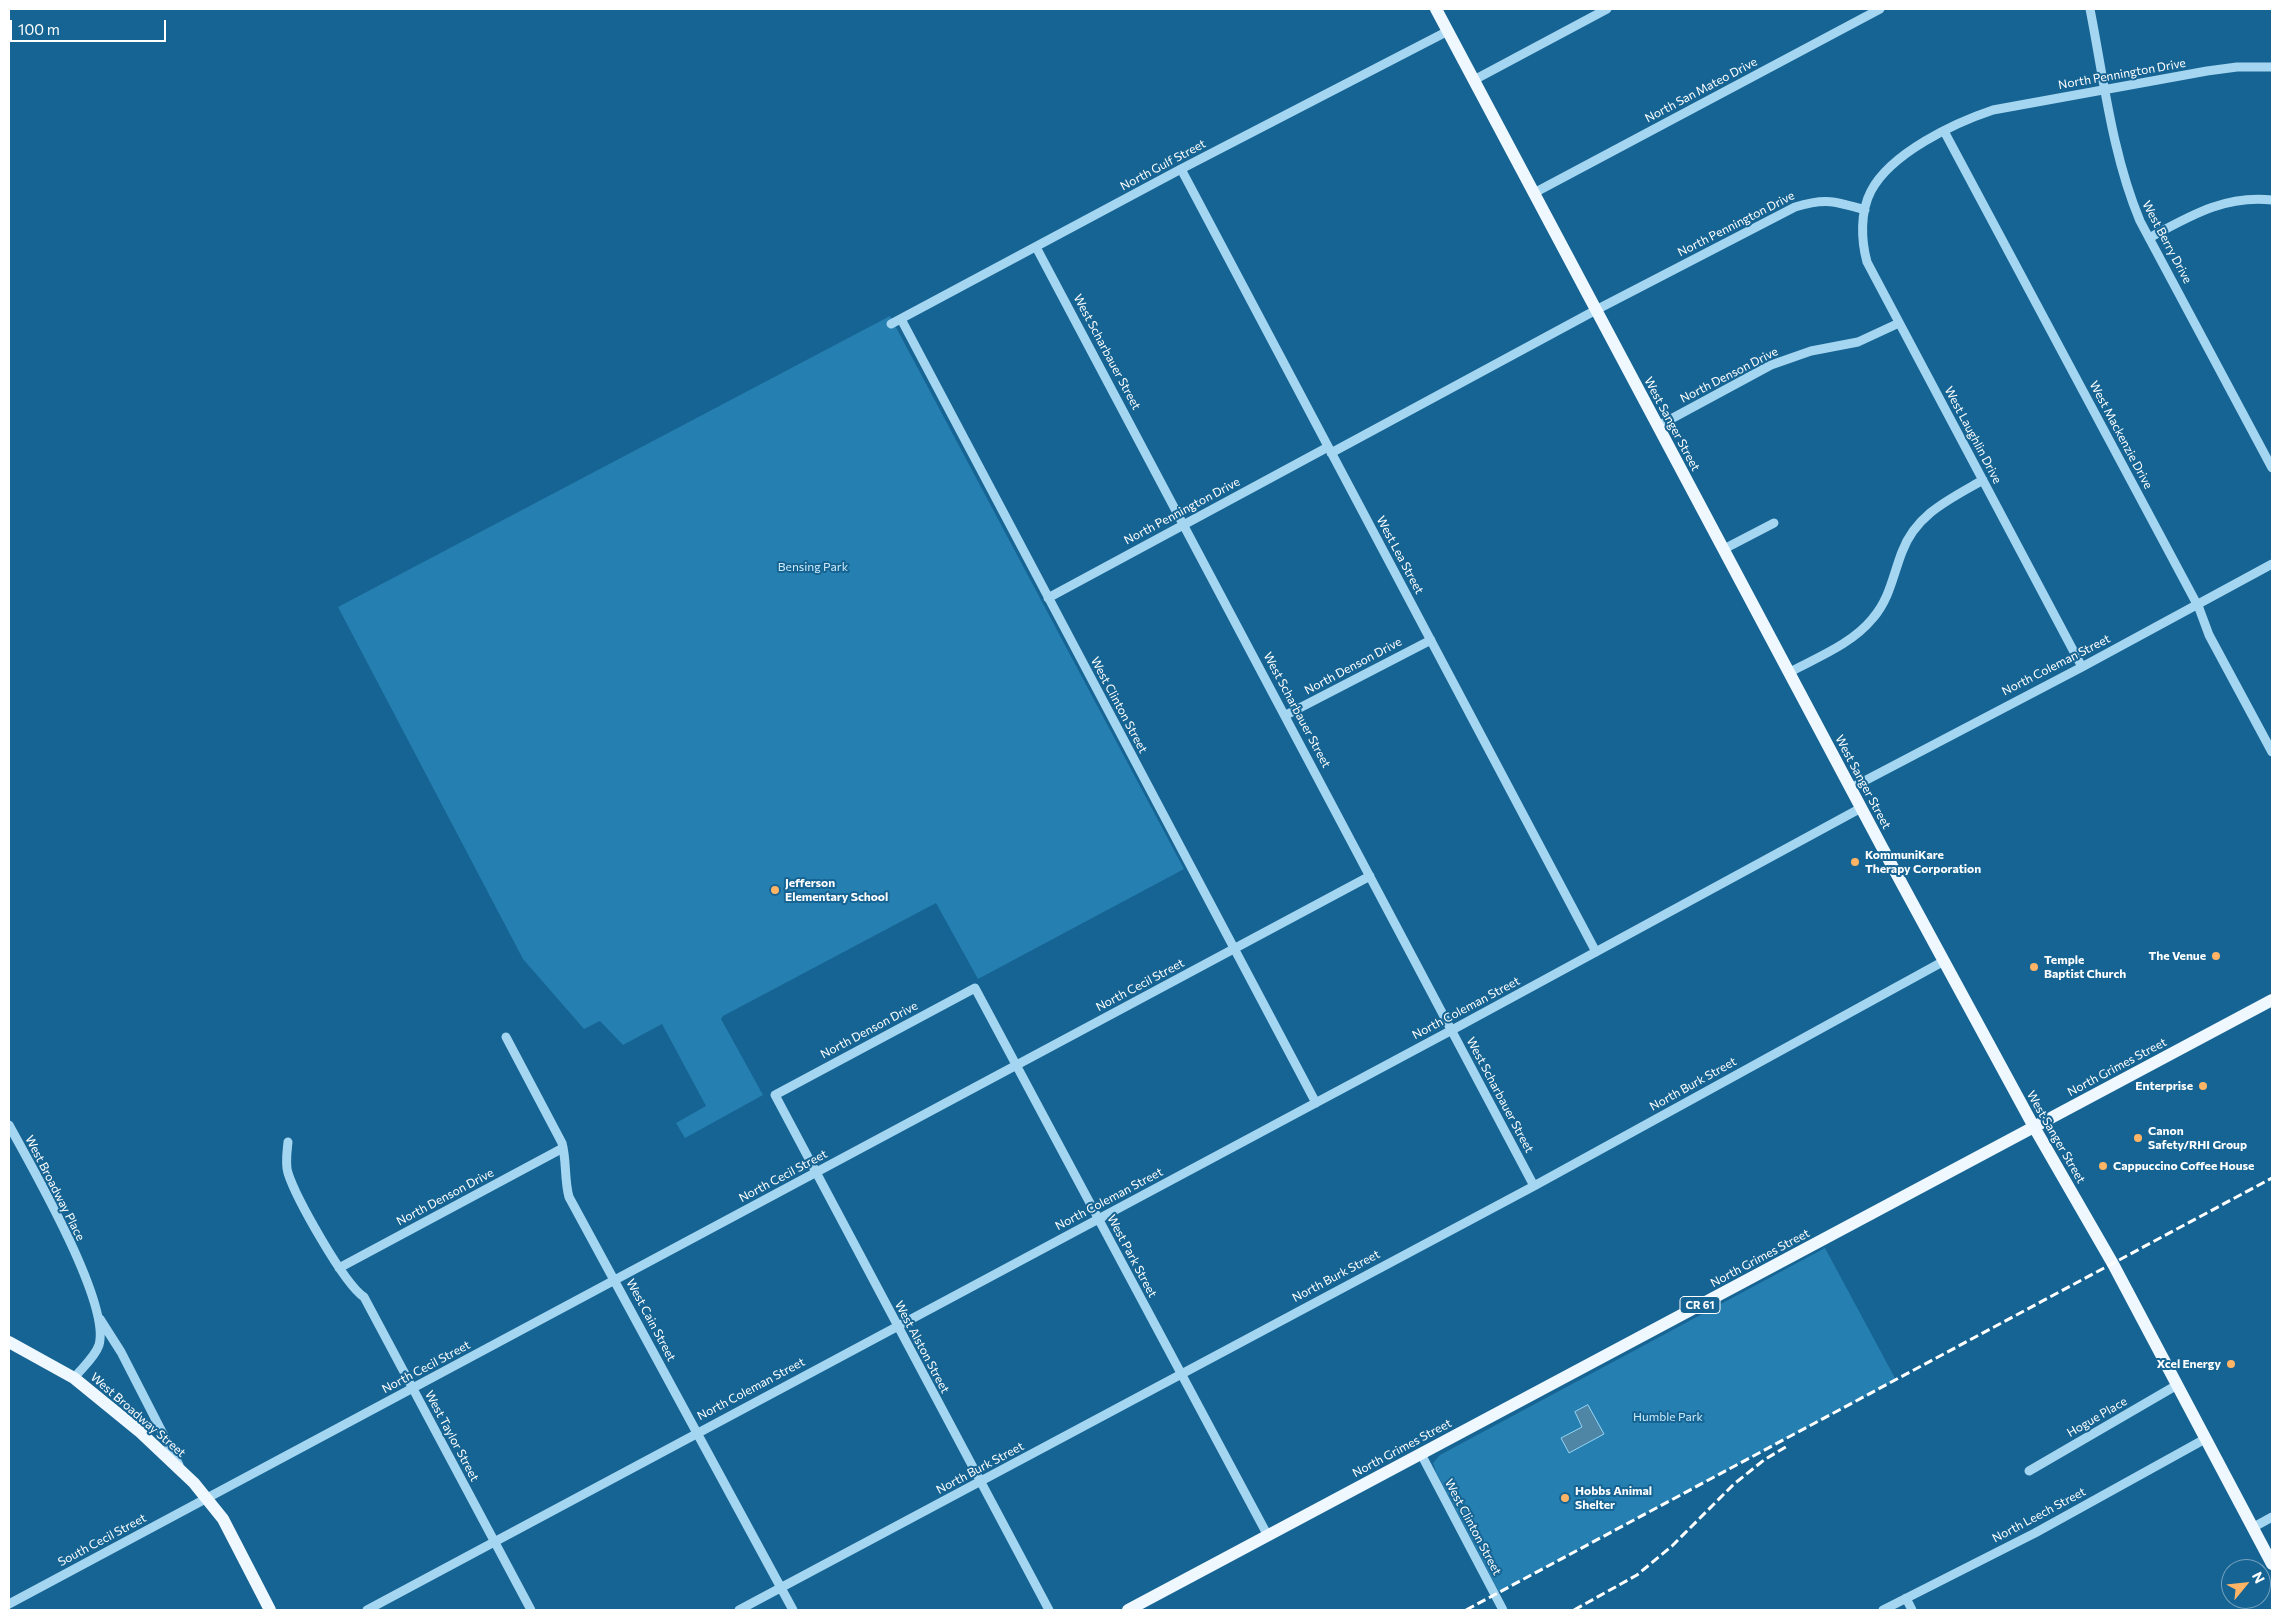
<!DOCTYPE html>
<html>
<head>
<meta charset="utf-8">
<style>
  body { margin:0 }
  #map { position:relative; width:2281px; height:1619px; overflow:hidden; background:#166493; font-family:Commissioner,sans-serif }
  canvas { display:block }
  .frame { position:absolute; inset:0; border:10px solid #fff; pointer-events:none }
  .north { position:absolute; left:2221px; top:1559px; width:50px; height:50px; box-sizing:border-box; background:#166493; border:1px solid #73a2be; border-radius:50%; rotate:62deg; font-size:14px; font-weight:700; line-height:20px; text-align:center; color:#fff }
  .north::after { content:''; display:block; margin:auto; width:18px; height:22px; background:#ffb565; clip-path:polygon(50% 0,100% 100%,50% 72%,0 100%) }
  .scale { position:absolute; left:10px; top:20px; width:156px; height:22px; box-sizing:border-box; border:2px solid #fff; border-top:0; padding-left:6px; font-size:15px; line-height:18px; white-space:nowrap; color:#fff; -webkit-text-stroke:4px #166493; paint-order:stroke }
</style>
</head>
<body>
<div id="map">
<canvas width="2281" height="1619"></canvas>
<div class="frame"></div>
<div class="north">N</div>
<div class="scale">100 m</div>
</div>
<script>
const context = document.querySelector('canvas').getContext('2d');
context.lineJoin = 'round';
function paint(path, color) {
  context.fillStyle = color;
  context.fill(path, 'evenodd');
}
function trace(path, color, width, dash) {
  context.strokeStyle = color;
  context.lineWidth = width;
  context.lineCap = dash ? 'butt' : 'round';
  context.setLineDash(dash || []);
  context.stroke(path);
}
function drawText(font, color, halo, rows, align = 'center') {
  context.font = font + ' Commissioner,sans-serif';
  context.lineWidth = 4;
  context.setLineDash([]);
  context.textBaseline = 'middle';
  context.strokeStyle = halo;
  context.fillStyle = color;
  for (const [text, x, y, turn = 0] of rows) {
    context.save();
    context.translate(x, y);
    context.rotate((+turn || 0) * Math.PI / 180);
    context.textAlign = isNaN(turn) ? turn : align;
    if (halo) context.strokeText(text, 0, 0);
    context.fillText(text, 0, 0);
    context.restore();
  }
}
paint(new Path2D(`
  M890 316 1184 869 978 979 936 903 723 1016 721 1019 763 1095 685 1138 676 1123 706 1106 662 1024 623 1045 600 1021 584 1029 523 959 338 607Z
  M1825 1248 1896 1380 1499 1592 1436 1472 1433 1463 1440 1455Z`), '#257fb0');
const water = new Path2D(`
  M1588 1405 1604 1434 1569 1453 1561 1438 1582 1427 1575 1412Z`);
paint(water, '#4f86a6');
trace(water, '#97d4f4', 1);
trace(new Path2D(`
  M2090 9C2104 80 2112 154 2140 221L2272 468
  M1474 80 1607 9
  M1944 131 2199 608 2209 635 2272 752
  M1181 169 1596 952
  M1534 193 1880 9
  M2149 238C2190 216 2224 195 2272 200
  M1036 247 1534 1186
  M901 319 1316 1103
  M891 324 1181 169 1448 31
  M1658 426 1771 365 1811 351 1858 342 1899 323
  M1331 453 1596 310 1795 207C1825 198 1835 201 1865 210
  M1724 549 1774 523
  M1048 598 1328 447
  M2082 667 1867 262C1861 240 1860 212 1871 191 1891 153 1954 123 1993 110L2207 71 2237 67H2272
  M1790 672C1818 657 1852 644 1873 618 1890 598 1893 575 1902 552 1916 514 1950 499 1983 480
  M1286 715 1431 640
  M1851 788 2082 667 2272 564
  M506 1037 562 1143C567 1162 564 1179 569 1197L793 1610
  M9 1125C31 1166 111 1303 99 1345 95 1357 82 1368 74 1378
  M288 1142C287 1152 285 1164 288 1173 296 1198 344 1284 364 1297L531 1610
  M339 1268 563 1148
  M100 1319 121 1352 179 1465
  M1421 1454 1503 1610
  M2029 1471 2177 1385
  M2252 1528 2272 1517
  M1906 1598 1912 1610
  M9 1604 1370 876
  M367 1610 1452 1030 1861 808
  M739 1610 1534 1186 1944 961
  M1049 1610 775 1095 975 988 1268 1536
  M1883 1610 2035 1533 2205 1439`), '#a5d6f1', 9);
trace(new Path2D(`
  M1436 9 1883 849 2034 1127 2113 1264 2272 1564
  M9 1342 74 1378 139 1431 194 1483 223 1519 270 1610
  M1128 1610 2272 1000`), '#eff8ff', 12);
trace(new Path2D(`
  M1466 1610 2272 1178
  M1574 1610 1637 1575 1672 1546 1734 1484 1764 1460 1789 1445`), '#fff', 3, [9, 4]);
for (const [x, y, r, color] of [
  [1855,862,5,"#ffb565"],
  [775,890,5,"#ffb565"],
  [2216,956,5,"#ffb565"],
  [2034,967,5,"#ffb565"],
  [2203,1086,5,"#ffb565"],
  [2138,1138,5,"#ffb565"],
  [2103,1166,5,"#ffb565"],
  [2231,1364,5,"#ffb565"],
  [1565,1498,5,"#ffb565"]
]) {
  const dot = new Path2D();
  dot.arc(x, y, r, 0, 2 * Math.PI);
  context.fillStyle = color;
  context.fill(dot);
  trace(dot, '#166493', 2);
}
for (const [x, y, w] of [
  [1700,1305,40]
]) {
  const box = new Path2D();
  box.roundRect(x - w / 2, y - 8.5, w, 17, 4);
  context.fillStyle = '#166493';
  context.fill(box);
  trace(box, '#fff', 1);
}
drawText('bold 11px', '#fff', null, [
  ["CR 61",1700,1305]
]);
drawText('12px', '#fff', '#166493', [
  ["North Pennington Drive",2122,74,-10],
  ["North San Mateo Drive",1701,90,-28],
  ["North Gulf Street",1163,165,-28],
  ["North Pennington Drive",1736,224,-27],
  ["West Berry Drive",2167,242,62],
  ["West Scharbauer Street",1107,352,62],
  ["North Denson Drive",1729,375,-27],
  ["West Sanger Street",1672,424,62],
  ["West Laughlin Drive",1973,435,62],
  ["West Mackenzie Drive",2121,435,62],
  ["North Pennington Drive",1182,511,-28],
  ["West Lea Street",1400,555,62],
  ["North Coleman Street",2056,665,-27],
  ["North Denson Drive",1353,666,-28],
  ["West Clinton Street",1119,705,62],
  ["West Scharbauer Street",1297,710,62],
  ["West Sanger Street",1863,782,62],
  ["North Cecil Street",1140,985,-28],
  ["North Coleman Street",1466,1008,-28],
  ["North Denson Drive",869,1030,-28],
  ["North Grimes Street",2117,1067,-28],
  ["North Burk Street",1693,1084,-29],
  ["West Scharbauer Street",1500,1095,62],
  ["West Sanger Street",2056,1137,60],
  ["North Cecil Street",783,1176,-28],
  ["West Broadway Place",55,1188,63],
  ["North Denson Drive",445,1197,-28],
  ["North Coleman Street",1109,1199,-28],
  ["West Park Street",1132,1256,62],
  ["North Grimes Street",1760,1258,-28],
  ["North Burk Street",1336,1276,-28],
  ["West Cain Street",651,1320,62],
  ["West Alston Street",922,1347,62],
  ["North Cecil Street",426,1367,-28],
  ["North Coleman Street",751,1389,-28],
  ["West Broadway Street",138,1415,41],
  ["Hogue Place",2097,1417,-30],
  ["West Taylor Street",452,1436,62],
  ["North Grimes Street",1402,1448,-28],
  ["North Burk Street",980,1468,-28],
  ["North Leech Street",2039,1515,-28],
  ["West Clinton Street",1473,1527,62],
  ["South Cecil Street",102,1540,-28]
]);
drawText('12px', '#ccebfc', '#166493', [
  ["Bensing Park",813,567],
  ["Humble Park",1668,1417]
]);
drawText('bold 12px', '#fff', '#166493', [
  ["KommuniKare",1865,855],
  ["Therapy Corporation",1865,869],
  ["Jefferson",785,883],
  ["Elementary School",785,897],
  ["The Venue",2206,956,"right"],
  ["Temple",2044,960],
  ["Baptist Church",2044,974],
  ["Enterprise",2193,1086,"right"],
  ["Canon",2148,1131],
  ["Safety/RHI Group",2148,1145],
  ["Cappuccino Coffee House",2113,1166],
  ["Xcel Energy",2221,1364,"right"],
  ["Hobbs Animal",1575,1491],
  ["Shelter",1575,1505]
], 'left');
</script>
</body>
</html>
